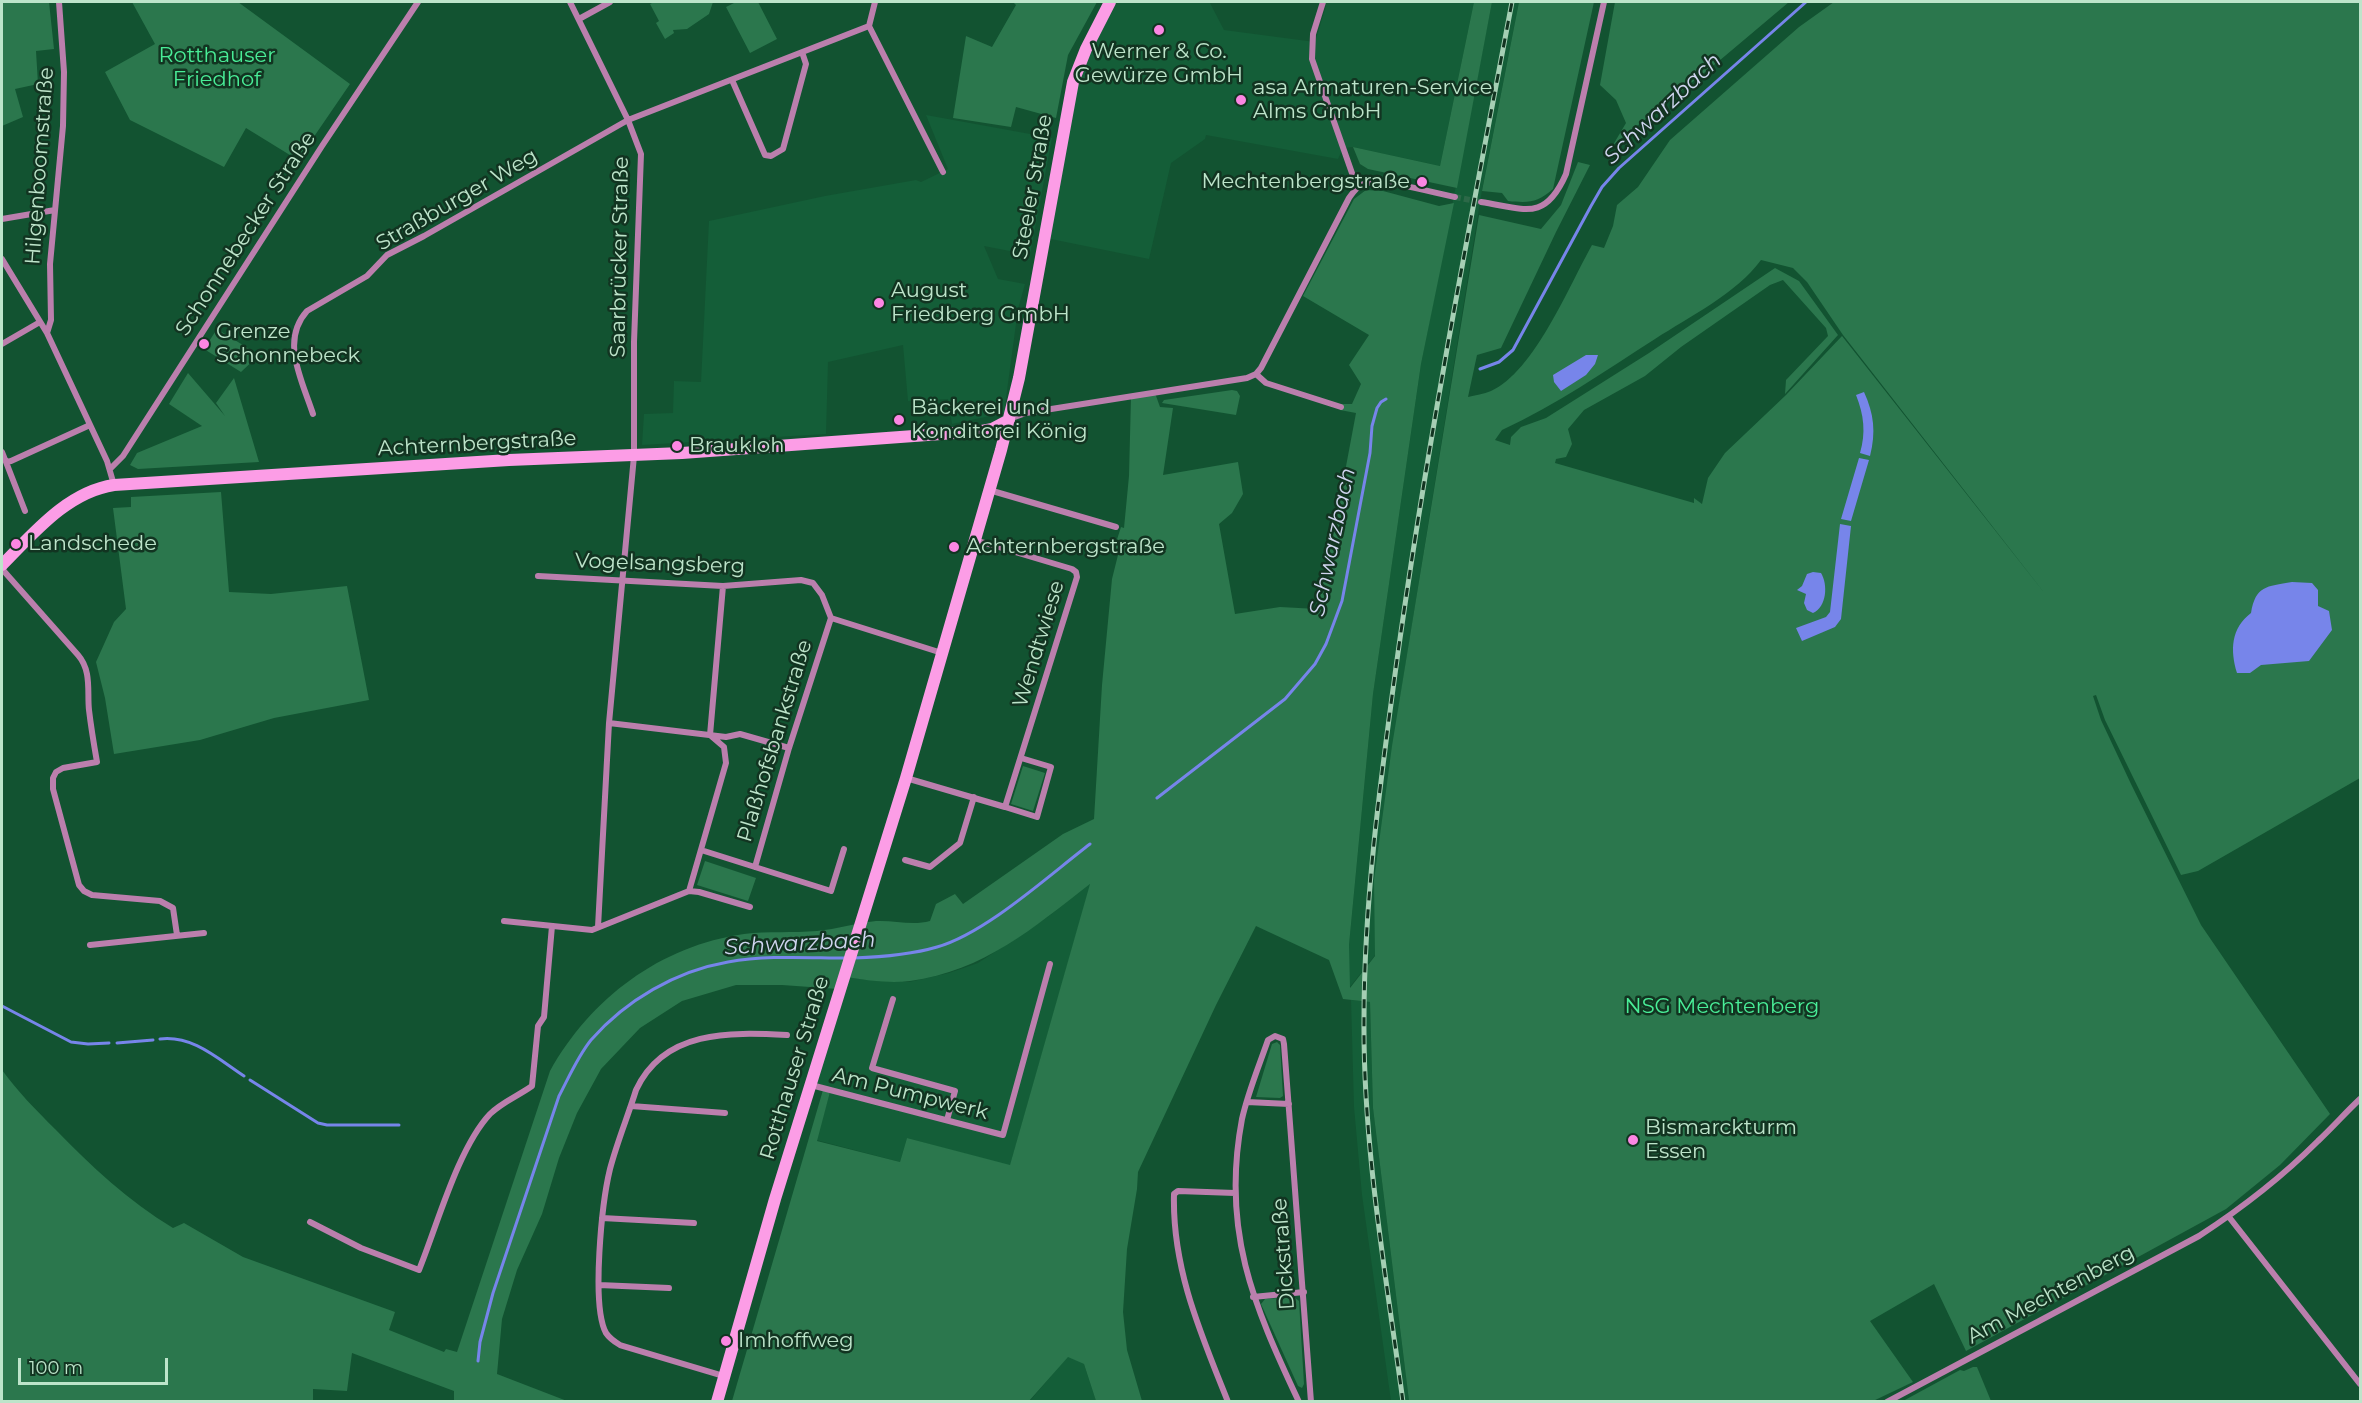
<!DOCTYPE html>
<html>
<head>
<meta charset="utf-8">
<style>
  body { margin:0 }
  #map { position:relative; width:2362px; height:1403px; overflow:hidden; background:#125331; font-family:Montserrat,sans-serif }
  canvas { display:block }
  .frame { position:absolute; inset:0; border:3px solid #bde4ca; pointer-events:none }
  .scale { position:absolute; left:18px; top:1358px; width:150px; height:27px; box-sizing:border-box; border:3px solid #bde4ca; border-top:0; padding-left:8px; font-size:18px; line-height:21px; white-space:nowrap; color:#bde4ca; -webkit-text-stroke:4px #123421; paint-order:stroke }
</style>
</head>
<body>
<div id="map">
<canvas width="2362" height="1403"></canvas>
<div class="frame"></div>
<div class="scale">100 m</div>
</div>
<script>
const context = document.querySelector('canvas').getContext('2d');
context.lineJoin = 'round';
function paint(path, color) {
  context.fillStyle = color;
  context.fill(path, 'evenodd');
}
function trace(path, color, width, dash) {
  context.strokeStyle = color;
  context.lineWidth = width;
  context.lineCap = dash ? 'butt' : 'round';
  context.setLineDash(dash || []);
  context.stroke(path);
}
function drawText(font, color, halo, rows, align = 'center') {
  context.font = font + ' Montserrat,sans-serif';
  context.lineWidth = 5;
  context.setLineDash([]);
  context.textBaseline = 'middle';
  context.strokeStyle = halo;
  context.fillStyle = color;
  for (const [text, x, y, turn = 0] of rows) {
    context.save();
    context.translate(x, y);
    context.rotate((+turn || 0) * Math.PI / 180);
    context.textAlign = isNaN(turn) ? turn : align;
    if (halo) context.strokeText(text, 0, 0);
    context.fillText(text, 0, 0);
    context.restore();
  }
}
paint(new Path2D(`
  M1113 2H1207L1210 3 1224 30 1315 42 1326 6 1312 2H1474L1440 166 1353 147 1343 148 1338 159 1206 135 1205 139 1171 163 1149 259 1046 238 1076 83Z
  M1492 2H1519L1482 190 1400 699 1382 835 1376 954 1349 988V945L1373 694 1421 364Z
  M926 115 1052 138 1030 255 984 246 998 279 1025 284 1018 309 1004 413 952 424 948 399 908 401 903 345 828 362 826 434 642 445 644 414 673 413 674 381 701 382 709 221 825 196 916 180 921 182 948 169Z
  M1091 883 1010 1166 907 1138 900 1162 816 1140 830 1092 811 1085 846 977 877 981 909 982 949 973 978 963 1046 918Z
  M1351 1000 1370 1002 1373 1108 1409 1401H1391L1362 1195 1354 1107Z
  M1068 1356 1084 1364 1096 1401 1029 1402Z`), '#145e38');
paint(new Path2D(`
  M2 2H49L54 49 36 51 38 84 15 89 23 117 2 126Z
  M132 2H238L350 84 298 160 246 128 224 167 130 120 105 72 155 44Z
  M654 2H713L709 14 687 29 673 30 674 33 665 39 656 23 659 21 650 4Z
  M736 2H758L777 39 750 53 726 7Z
  M1013 2H1097L1068 55 1056 118 1016 107 1011 127 953 118 966 36 992 47 1016 5Z
  M1474 2H1492L1457 188 1368 169 1360 164 1353 147 1440 166Z
  M1519 2H1594L1553 189C1537 203 1529 203 1508 201L1502 193 1482 191Z
  M1615 2H1789L1719 61 1613 145 1626 123 1616 100 1600 85Z
  M1834 2H2360V778L2198 871 2181 875 2105 720 2096 695 2093 696 2101 720 2131 784 2201 925 2330 1114 2280 1165 2226 1209 1966 1351 1934 1284 1870 1321 1913 1382 1871 1402 1409 1401 1373 1108 1370 1002 1343 999 1329 960 1256 926 1216 1005 1138 1172 1137 1189 1127 1249 1123 1312 1127 1350 1142 1401H1096L1084 1364 1068 1357 1029 1401H732L823 1090 830 1092 817 1141 900 1162 907 1138 1010 1165 1090 884C1033 928 984 971 910 981 889 984 867 980 846 977L838 989 782 985H736L682 1001 640 1028 601 1069 577 1113 559 1158 542 1214 517 1270 502 1319 497 1374 567 1401H454V1391L352 1353 347 1391 313 1389V1401H2V1070C18 1092 36 1110 55 1129 91 1166 128 1201 173 1228L184 1223 243 1257 395 1312 389 1330 444 1352 446 1349 457 1352 550 1071C591 998 660 946 744 934 768 931 793 933 817 931 837 929 856 923 876 921 894 920 912 926 930 921L936 904 955 894 963 904 1063 834 1094 819 1102 685 1112 579 1118 555H1112L1121 527 1124 528 1129 476 1131 397 1155 393 1160 407 1173 408 1163 475 1238 462 1243 494 1232 513 1219 524 1235 614 1280 607 1317 609 1341 493 1356 413 1340 410V404H1352L1361 384 1349 365 1369 335 1303 296 1354 199 1366 190 1383 191 1439 206 1454 203 1421 364 1373 694 1349 945 1350 988 1375 956 1374 880 1392 746 1479 215 1541 229 1561 205 1578 162 1590 165 1556 232 1501 348 1477 355 1468 397C1475 395 1484 394 1491 391 1534 372 1569 286 1592 245L1604 248 1613 226 1617 205 1638 187 1670 140 1799 27ZM1761 260 1793 268 1807 282 1843 335 2046 595 1842 336 1786 395 1725 453 1708 478 1702 504 1694 498V503L1555 463 1556 459 1566 457 1572 444 1568 429 1584 410 1645 376 1681 347 1770 285 1783 280 1826 328 1828 336 1786 380 1785 394 1838 335 1799 281 1775 268 1649 353 1546 418 1521 427 1511 437 1510 445 1495 440 1502 430C1556 405 1605 371 1655 339 1689 317 1737 293 1761 260Z
  M217 329 259 355 241 372 204 349Z
  M188 373 225 416 216 403 234 378 259 462 138 469 130 465 137 453 202 426 169 404Z
  M1232 390 1237 391 1240 396 1236 415 1162 403 1164 400Z
  M221 492 229 592 271 594 347 586 369 700 274 718 200 740 114 754 105 698 96 662 114 622 126 609 113 508 131 507V497Z
  M1023 766 1045 773 1033 811 1011 804Z
  M705 861 756 878 748 901 697 885Z
  M1277 1042 1280 1045 1283 1096 1280 1098 1256 1097 1272 1044Z
  M1294 1297 1299 1301 1304 1384 1302 1388 1298 1386 1261 1304 1265 1299Z
  M1973 1367H1977L1991 1401H1903L1960 1370 1964 1371Z`), '#2b774d');
paint(new Path2D(`
  M1586 355H1598L1595 364 1586 375 1561 391 1554 382 1553 375Z
  M1864 392C1874 414 1876 432 1870 456L1860 453C1866 433 1864 415 1856 395Z
  M1859 458 1869 460 1851 521 1841 519Z
  M1840 524 1851 526 1841 619 1835 627 1802 641 1796 628 1826 617 1830 612Z
  M1813 572 1821 573C1828 584 1827 607 1813 613L1807 610 1804 603 1806 594 1797 590 1802 586 1807 574Z
  M2292 582 2312 583 2318 590V606L2329 611 2332 630 2309 661 2261 665 2250 673H2237C2230 650 2231 628 2251 613 2256 585 2266 587 2292 582Z`), '#7785ea');
trace(new Path2D(`
  M1480 369 1499 362 1513 350 1591 206 1602 187 1619 168 1806 2
  M1157 798 1285 699 1315 664 1326 644 1342 601 1370 453 1372 426 1377 408 1381 402 1386 399
  M854 958C882 957 910 955 937 947 986 933 1048 876 1090 844
  M2 1006 71 1042 88 1044 109 1043
  M160 1039C193 1035 218 1059 244 1076
  M117 1043 153 1040
  M250 1080 318 1123 327 1125H399
  M478 1361 480 1342 493 1293 559 1096C569 1077 578 1056 591 1040 626 1000 676 971 728 962 767 955 809 958 848 958`), '#7785ea', 3);
trace(new Path2D(`
  M1455 197 1481 202`), '#2c6948', 6, [6, 3]);
trace(new Path2D(`
  M570 2 628 120 641 154 634 342V456L609 723 598 927
  M875 2 869 26 943 172
  M1323 2 1313 34 1312 59 1353 176 1360 186
  M579 19 610 2
  M732 80 765 155 771 156 783 149 806 64 802 52
  M1481 202C1525 209 1545 222 1566 174L1604 2
  M2 219 55 210
  M2 259 47 333 107 461 114 485
  M47 333 51 320 50 264 63 126 64 72 59 2
  M2 344 40 322
  M1256 374 1266 383 1341 407
  M313 414C302 380 280 341 307 311L367 276 387 255 424 236 628 120 869 26
  M1009 419 1026 413 1247 378 1256 374 1261 368 1349 198C1354 191 1358 185 1367 183 1386 179 1434 193 1455 197
  M2 452 6 462 11 461 90 425
  M6 462 25 511
  M110 469 123 456 322 146 418 2
  M989 490 1116 527
  M2 569 78 655C92 671 87 692 89 710 91 727 94 745 97 762L63 768 56 772 53 778V789L79 885 84 891 92 895 160 901 173 908 177 935
  M538 576 723 586 801 580 813 583 822 595 831 618 789 748 755 867
  M831 618 942 653
  M609 723 726 737 740 734 789 748
  M906 778 1005 807 1077 577 1076 572 1072 569 975 540
  M1005 807 1037 817 1051 767 1021 758
  M701 850 831 891 844 849
  M905 860 930 867 960 843 974 797
  M689 891 726 763 724 747 710 735 723 586
  M504 921 592 930 689 891 699 892 750 907
  M90 945 204 933
  M893 999 872 1068 955 1091 947 1120
  M811 1085 1003 1135 1050 964
  M1247 1102 1289 1104
  M631 1106 725 1113
  M2229 1217 2360 1384
  M602 1218 694 1223
  M310 1222 361 1248 419 1270C437 1226 458 1148 490 1114 502 1102 518 1096 532 1086L538 1026 544 1017 552 926
  M599 1285 669 1288
  M1253 1297 1304 1292
  M724 1376 620 1345C615 1342 610 1339 606 1333 591 1305 602 1202 610 1169 617 1142 628 1116 636 1090 664 1030 729 1032 787 1035
  M1228 1402C1201 1334 1172 1269 1174 1194L1178 1191 1235 1193
  M1299 1402C1253 1304 1221 1230 1242 1119 1248 1092 1259 1066 1268 1040L1275 1036 1283 1039 1284 1044 1311 1402
  M1887 1402 2199 1236C2242 1208 2282 1177 2318 1141 2333 1127 2346 1112 2360 1099`), '#bb7fad', 6);
trace(new Path2D(`
  M2 565C33 534 67 492 114 485L509 460 682 453 982 431 992 429 1009 420
  M717 1402 775 1199 906 778 1001 450 1019 378 1073 82 1086 49 1110 2`), '#fc9de6', 12);
const rail = new Path2D(`
  M1403 1402C1386 1275 1363 1148 1364 1020 1364 901 1380 784 1396 667 1427 443 1470 223 1512 2`);
trace(rail, '#a5cfb4', 5);
trace(rail, '#123421', 3, [9]);
for (const [x, y, r, color] of [
  [1159,30,6,"#fc86e3"],
  [1241,100,6,"#fc86e3"],
  [1422,182,6,"#fc86e3"],
  [879,303,6,"#fc86e3"],
  [204,344,6,"#fc86e3"],
  [899,420,6,"#fc86e3"],
  [677,446,6,"#fc86e3"],
  [16,544,6,"#fc86e3"],
  [954,547,6,"#fc86e3"],
  [1633,1140,6,"#fc86e3"],
  [726,1341,6,"#fc86e3"]
]) {
  const dot = new Path2D();
  dot.arc(x, y, r, 0, 2 * Math.PI);
  context.fillStyle = color;
  context.fill(dot);
  trace(dot, '#123421', 2);
}
drawText('21px', '#bde4ca', '#123421', [
  ["Werner & Co.",1159,52,"center"],
  ["Gewürze GmbH",1159,76,"center"],
  ["asa Armaturen-Service",1253,88],
  ["Alms GmbH",1253,112],
  ["Mechtenbergstraße",1410,182,"right"],
  ["August",891,291],
  ["Friedberg GmbH",891,315],
  ["Grenze",216,332],
  ["Schonnebeck",216,356],
  ["Bäckerei und",911,408],
  ["Konditorei König",911,432],
  ["Braukloh",689,446],
  ["Landschede",28,544],
  ["Achternbergstraße",966,547],
  ["Bismarckturm",1645,1128],
  ["Essen",1645,1152],
  ["Imhoffweg",738,1341]
], 'left');
drawText('21px', '#49ed97', '#123421', [
  ["Rotthauser",217,56],
  ["Friedhof",217,80],
  ["NSG Mechtenberg",1722,1007]
]);
drawText('21px', '#bde4ca', '#123421', [
  ["Hilgenboomstraße",40,166,-86],
  ["Steeler Straße",1033,187,-80],
  ["Straßburger Weg",457,200,-30],
  ["Schonnebecker Straße",246,234,-57],
  ["Saarbrücker Straße",620,257,-89],
  ["Achternbergstraße",477,444,-3],
  ["Vogelsangsberg",660,564,2],
  ["Wendtwiese",1039,644,-73],
  ["Plaßhofsbankstraße",775,741,-73],
  ["Rotthauser Straße",795,1068,-73],
  ["Am Pumpwerk",910,1094,14],
  ["Dickstraße",1284,1254,-94],
  ["Am Mechtenberg",2051,1295,-28]
]);
drawText('italic 22px', '#d0d5ef', '#123421', [
  ["Schwarzbach",1663,109,-43],
  ["Schwarzbach",1333,542,-78],
  ["Schwarzbach",800,944,-3]
]);
</script>
</body>
</html>
